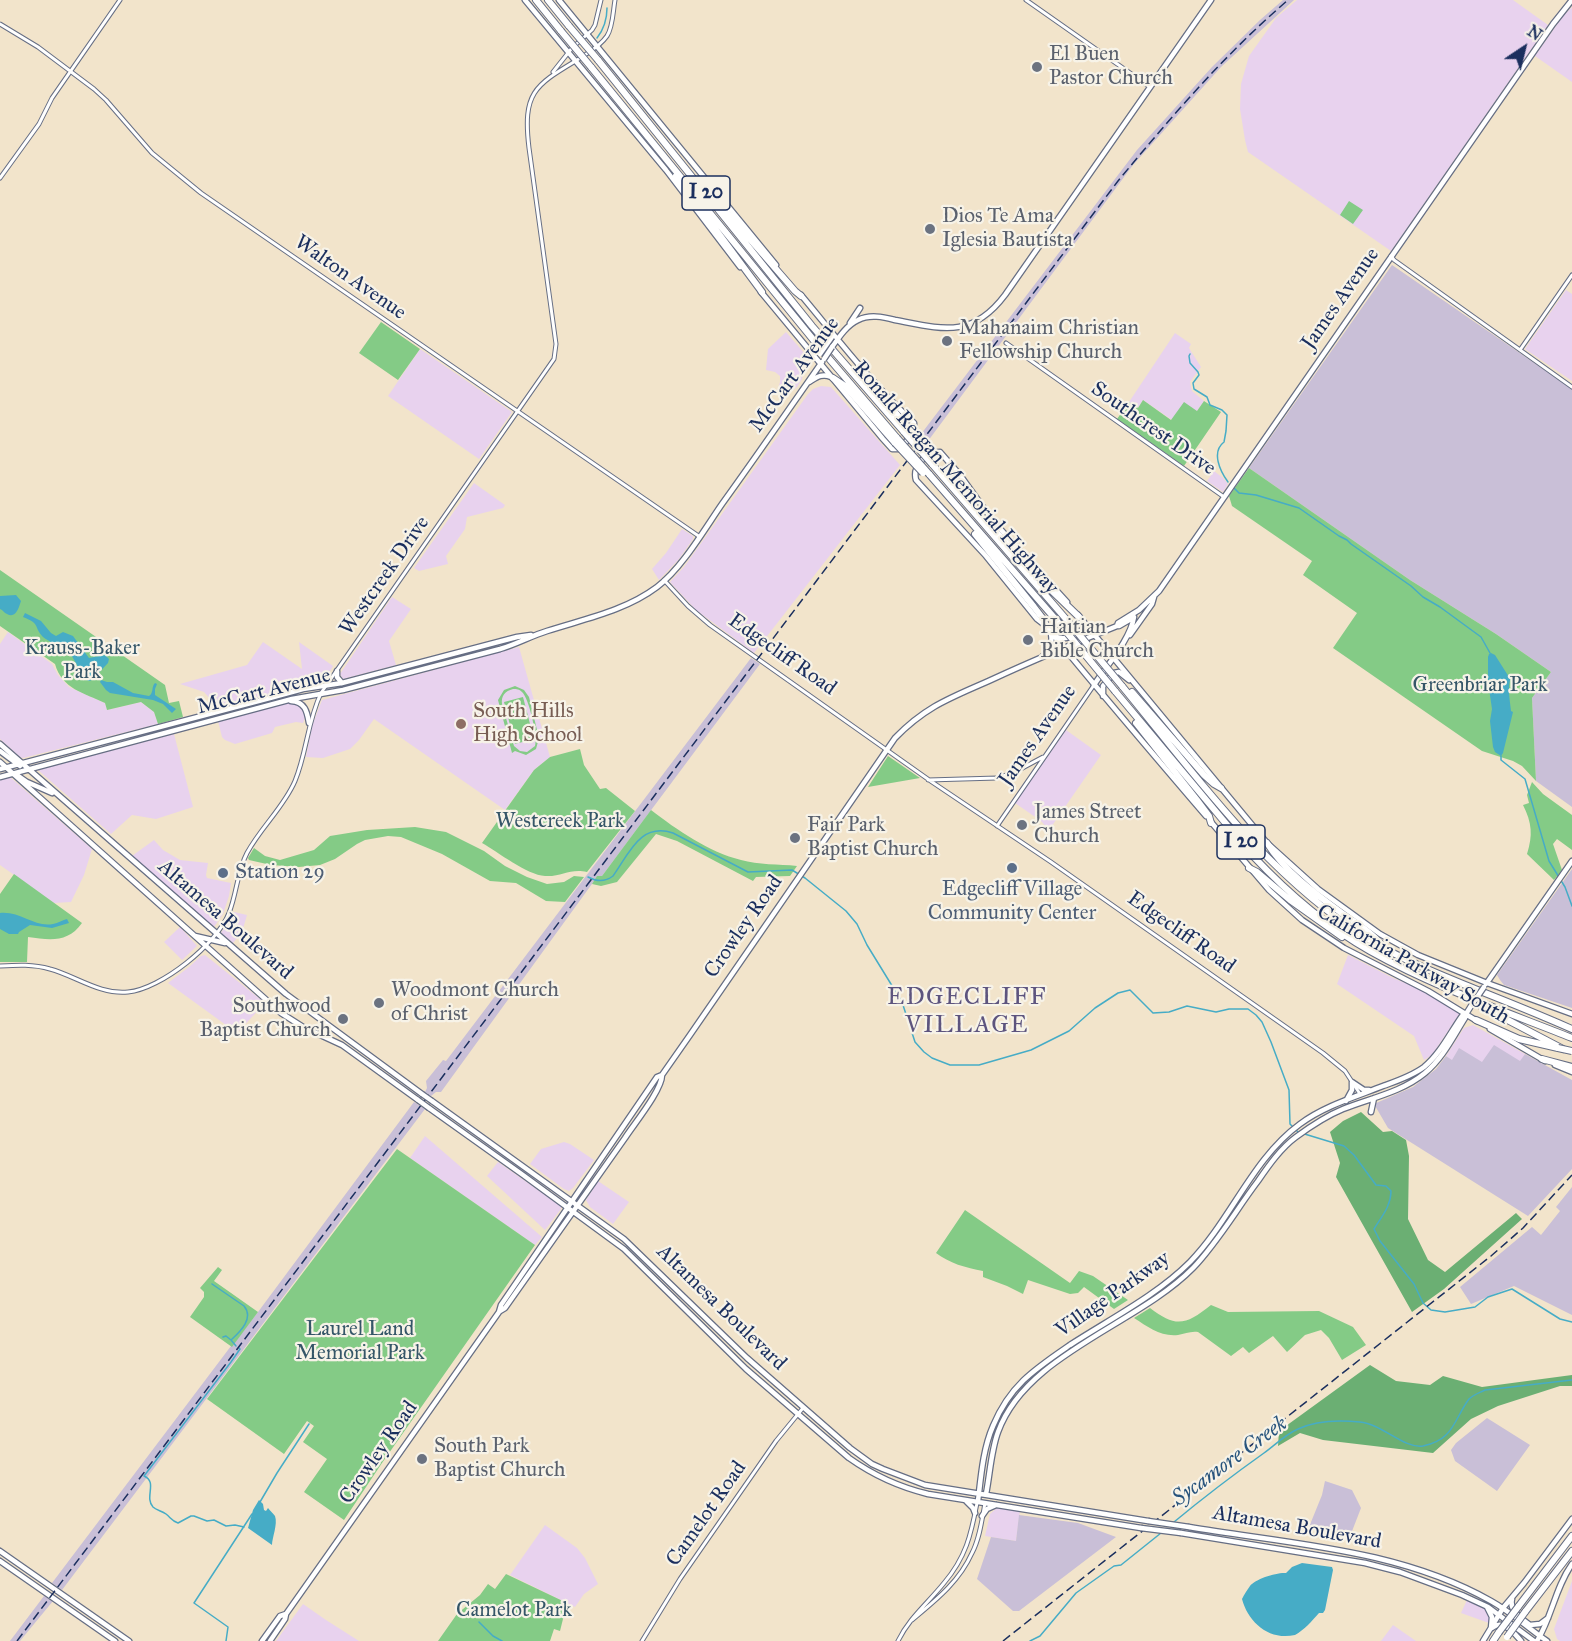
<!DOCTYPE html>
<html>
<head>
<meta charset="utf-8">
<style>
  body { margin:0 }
  #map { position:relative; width:1572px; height:1641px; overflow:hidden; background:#f2e4cb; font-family:"IM FELL Great Primer",serif }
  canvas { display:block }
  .north { position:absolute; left:1494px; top:18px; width:60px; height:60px; -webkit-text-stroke:4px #f7f3e8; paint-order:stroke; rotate:35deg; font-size:16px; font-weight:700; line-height:24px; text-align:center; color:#1b2f5e }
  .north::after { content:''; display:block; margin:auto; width:21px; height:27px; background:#1b2f5e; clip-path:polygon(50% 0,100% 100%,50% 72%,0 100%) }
</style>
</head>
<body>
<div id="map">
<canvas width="1572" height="1641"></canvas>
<div class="north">N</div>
</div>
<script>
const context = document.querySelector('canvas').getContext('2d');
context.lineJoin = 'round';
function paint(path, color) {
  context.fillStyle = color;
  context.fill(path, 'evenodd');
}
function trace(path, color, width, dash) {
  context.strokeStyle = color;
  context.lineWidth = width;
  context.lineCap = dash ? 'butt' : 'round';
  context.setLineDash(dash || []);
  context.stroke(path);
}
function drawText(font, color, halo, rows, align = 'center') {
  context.font = font + ' "IM FELL Great Primer",serif';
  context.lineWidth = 4.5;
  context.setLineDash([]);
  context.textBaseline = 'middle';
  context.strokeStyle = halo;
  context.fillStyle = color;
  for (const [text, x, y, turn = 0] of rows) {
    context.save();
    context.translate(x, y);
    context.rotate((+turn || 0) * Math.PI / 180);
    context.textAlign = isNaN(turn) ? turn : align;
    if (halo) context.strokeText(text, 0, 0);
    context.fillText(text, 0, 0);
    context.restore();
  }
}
paint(new Path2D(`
  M1297 0H1513L1548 25 1391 251 1248 152 1245 140 1240 109 1241 84 1249 56 1276 18Z
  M1572 7V82L1535 56 1563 16Z
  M1566 290 1572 294V381L1525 349Z
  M786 332 805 354 802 379 797 387 786 395 777 392 780 382V376L775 372 766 370 768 349Z
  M1175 333 1191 344 1189 348 1201 367 1190 382 1192 391 1204 401 1197 411 1172 420 1143 400 1138 408 1129 402Z
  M420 349 512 412 479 459 388 396Z
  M821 386 831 387 900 465 754 653 696 610 670 582 684 567 808 394 813 389Z
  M1214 471 1223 478 1228 484 1223 492 1207 481Z
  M474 483 505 505 503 508 467 517 465 529 446 556 448 564 419 571 414 568Z
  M682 529 693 536V539L679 559 659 580 652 569 666 553Z
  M392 597 411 609 389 641 396 665 343 679 340 674Z
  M8 632 52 664 58 675 69 687 105 703 107 710 141 702 154 712 158 724 23 758 20 757 0 739V644Z
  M263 642 302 669 299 642 333 666 325 680 215 709 212 701 204 692 180 684 247 665Z
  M519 647 550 757 534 770 505 810 374 719 359 740 350 749 323 758 306 757 312 726 322 700Z
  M291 702 298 704 303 708 305 718 303 723 296 722 275 727 272 733 235 744 225 740 222 737 218 721Z
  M1066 730 1101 755 1049 830 1041 821 1015 803Z
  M174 734 193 807 156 819 132 815 111 834 38 770Z
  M10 777 92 849 84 875 71 902 54 903 0 865V779Z
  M154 840 163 850 180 860 208 863 206 875 207 878 231 883 229 896 223 914 214 927 132 856Z
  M234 912 247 915 242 932 233 943 221 933Z
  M180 927 197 946 182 960 164 942Z
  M205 955 265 1003 237 1033 168 983 189 967 201 956Z
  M1348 955 1393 978 1417 988 1460 1013 1432 1055 1424 1060 1414 1036 1337 984Z
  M1473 1025 1525 1054 1521 1061 1482 1062 1451 1060 1446 1056 1464 1028Z
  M425 1136 542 1237 535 1245 410 1158Z
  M564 1142 570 1144 594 1160 573 1188 569 1191 564 1189 530 1164 541 1149Z
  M498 1162 561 1206V1209L545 1230 487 1176Z
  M598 1181 629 1202 613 1224 590 1207 586 1200Z
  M997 1508 1020 1511 1016 1541 985 1536 990 1514Z
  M545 1525 577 1548 585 1558 598 1584 584 1594 575 1607 510 1575Z
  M1572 1581V1641H1560L1557 1639 1554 1629Z
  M1467 1600 1485 1608 1488 1611 1491 1620 1489 1623 1461 1613Z
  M303 1604 326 1620 359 1641H276Z
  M1393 1625 1403 1632 1416 1641H1381Z`), '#e8d2ee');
paint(new Path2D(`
  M1283 0H1294L1221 67 1133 165 925 445 918 438 1137 150 1212 67 1260 20Z
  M1392 265 1572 389V807L1536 781 1532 698 1551 672 1496 634 1410 580 1249 468Z
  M751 658 760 664 602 876 597 877 441 1092H436L431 1096 425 1092 427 1088 426 1081 443 1060 446 1061Z
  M1572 869V1008L1504 985 1500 980 1497 975Z
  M1494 1045 1520 1061 1525 1054 1572 1080V1169L1528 1216 1388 1128 1374 1104 1413 1087 1436 1069 1446 1056 1452 1060 1459 1048 1482 1062Z
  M414 1102 425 1109 62 1590 52 1583 231 1346H232L258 1312Z
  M1572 1187V1315L1514 1286 1471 1304 1460 1287 1532 1227 1541 1235 1560 1211 1556 1207Z
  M1487 1418 1530 1445 1497 1491 1455 1461 1451 1450 1456 1443Z
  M1325 1481 1352 1490 1361 1508 1349 1539 1309 1527 1322 1495Z
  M1019 1515 1078 1523 1116 1537 1019 1611H1013L977 1579 991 1537 1016 1541Z
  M44 1596 53 1601 20 1641H10Z`), '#c9bfd7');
paint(new Path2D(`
  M1349 201 1363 210 1353 224 1340 215Z
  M381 322 420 349 398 380 359 353Z
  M1143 400 1171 420 1184 402 1197 411 1204 401 1221 412 1184 466 1117 419 1129 402 1138 408Z
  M1249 468 1410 580 1496 634 1551 672 1532 698 1536 781 1522 766 1513 761 1482 751 1333 648 1357 613 1303 575 1312 561 1232 506 1229 496Z
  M0 570 165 685 169 703 179 701 183 717 158 724 154 712 141 702 107 710 105 703C84 693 62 689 55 664L0 626Z
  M515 686 524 690 529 697 539 738 536 749 526 755 515 751 512 753 498 700 504 690ZM513 689C517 689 519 689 522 692 529 698 538 738 535 746L527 752 520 751 514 746 502 704C501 696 505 691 513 689Z
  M523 697 534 739 515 744 504 702Z
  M580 749 584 765 600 789 606 788 635 811 587 872C570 868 562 877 545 876 527 875 498 852 482 843L534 770 550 757Z
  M888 756 920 778 868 787Z
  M1532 782 1543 794 1572 815V850L1557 839 1553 844 1562 870 1554 880 1527 854C1533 835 1532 823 1523 805L1529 803 1527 795Z
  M651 810C677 830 709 852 741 860 758 865 779 864 797 866L790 876 756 877 753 881 677 841 656 834 617 882 601 886 592 884 597 876H602Z
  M415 827 446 832 484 851 505 866 527 877 547 884 564 882 574 876 584 877 565 902 546 901 516 883 490 881 442 854 401 837 388 836 365 840 357 844 335 859 320 865 299 867 271 865 249 860 248 858 254 848 265 856 280 860 314 850 330 836 367 830Z
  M14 874 82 923C68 943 50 940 28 937L27 962H0V894Z
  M397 1149 535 1245 382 1463 344 1520 304 1492 327 1459 303 1442 314 1426 307 1421 284 1454 207 1399Z
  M965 1210 1070 1283 1079 1271 1093 1276 1128 1300 1114 1309 1084 1287 1078 1293 1070 1294 1028 1280 1023 1294 1007 1286 983 1277V1271C966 1268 949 1263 936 1253Z
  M218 1267 222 1270 214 1281 258 1312 232 1347 190 1317 204 1297V1292L200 1288Z
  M1211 1305 1228 1312 1319 1311 1353 1327 1366 1345 1342 1360 1329 1338 1321 1330 1305 1335 1287 1352 1273 1336 1249 1353 1243 1347 1231 1356 1198 1332C1190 1331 1185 1334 1178 1335 1161 1337 1148 1327 1134 1318L1150 1308C1176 1328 1186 1325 1211 1305Z
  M506 1574 567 1603 560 1631 554 1629 550 1641H438L457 1614 480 1595 488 1584 495 1589Z`), '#84cb86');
paint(new Path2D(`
  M1361 1112 1383 1132 1392 1131 1406 1140 1409 1156 1408 1219 1428 1260 1445 1272 1516 1213 1522 1219 1444 1289 1412 1312 1336 1177 1340 1163 1330 1132 1343 1121Z
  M1370 1365 1396 1381 1430 1385 1443 1376 1482 1387 1572 1375V1386H1560L1498 1406 1471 1419 1433 1453 1323 1440 1300 1433 1278 1446 1279 1431Z`), '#6baf73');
paint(new Path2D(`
  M16 595 21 601C19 607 16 619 7 614 4 613 3 610 0 609V596Z
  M25 613 41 621 51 633 56 636 63 632 73 636 89 658 105 655 109 659 108 663 92 680 89 681 85 679 69 651C64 649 48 641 43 637 33 626 41 624 23 617Z
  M1491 653 1495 655 1509 677H1511C1507 687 1510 700 1511 711L1513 712 1503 753 1501 756 1495 752 1493 747 1490 721 1492 709 1488 682V657L1489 654Z
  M101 680 107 682H113L133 693 149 696C154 693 151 687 155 683L157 684 155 689V695L176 709 172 713 163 704 153 700 110 693 106 690 100 682Z
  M0 913C21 911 35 928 53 924 58 923 63 920 67 919L69 923 52 928 30 925 19 932 18 934H9L0 929Z
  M259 1500 263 1504 264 1510 266 1511 268 1508C270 1511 273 1513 275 1516 278 1524 272 1538 272 1545L248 1528 253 1510Z
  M1302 1563 1332 1567 1333 1570 1325 1610 1323 1613H1319C1312 1621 1304 1630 1295 1635 1269 1641 1248 1622 1242 1599 1244 1595 1247 1590 1250 1586 1255 1579 1277 1572 1286 1573L1292 1567Z`), '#46acc6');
trace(new Path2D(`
  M597 38C604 29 607 19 607 8
  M1190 354 1189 356 1190 363 1198 372 1199 375 1193 383 1194 389 1207 397 1210 405 1222 410 1227 415 1226 431 1224 442C1211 452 1220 471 1228 482
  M1234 488 1239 493 1256 495 1299 508 1339 536 1347 540 1351 544 1411 586 1423 597 1440 607 1481 637 1490 653
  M1501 756V760L1525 779 1549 861 1565 887 1572 906
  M588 877C597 882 605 882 613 876 629 854 640 822 673 833L748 872 792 870 805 878 846 911 857 924 867 945 902 1002 915 1042 924 1052 932 1058 950 1065H979L1031 1050 1069 1031 1095 1008 1118 993 1130 990 1153 1013 1169 1012 1187 1006 1216 1012 1229 1009H1248L1256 1015 1262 1022 1271 1042 1289 1090 1290 1124 1298 1132 1344 1146 1354 1155 1376 1185 1386 1186 1391 1191C1391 1206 1382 1216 1374 1229L1380 1241 1414 1284 1423 1303 1431 1310 1445 1312 1475 1307 1488 1297 1512 1289 1560 1319 1572 1322
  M212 1284 244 1306C254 1318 241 1331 231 1340
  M223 1337 226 1336 231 1340 236 1346
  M239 1348 240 1349 231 1362 144 1476C158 1482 144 1497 153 1507 156 1510 162 1511 166 1514 171 1518 172 1521 178 1523L191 1516H194L207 1521 214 1520 226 1526 235 1525 244 1527
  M260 1502 277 1473 309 1424
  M1174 1522C1203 1498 1233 1475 1264 1453 1275 1445 1286 1434 1298 1429 1317 1420 1340 1420 1360 1422 1382 1424 1404 1449 1423 1446 1454 1440 1454 1419 1469 1399 1473 1395 1479 1393 1485 1390L1572 1380
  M479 1622 493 1636 502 1641
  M226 1641 228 1627 194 1603 252 1514
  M1030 1641 1040 1636 1076 1593 1114 1566 1121 1565 1161 1533`), '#46acc6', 1.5);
const minor = new Path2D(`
  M1026 0 1150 87
  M0 24 38 47 94 89 106 100 152 153 201 193 700 537
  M553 72 572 48 592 30 595 25 601 0
  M0 178 39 124 52 98 120 0
  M1391 256 1394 260 1572 387
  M1006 343 1224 497
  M1520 350 1572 275
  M664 580 688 606 710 625 932 782 1051 862 1323 1053 1345 1071 1360 1094
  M928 780 997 778 1015 772 1043 757
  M997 826 1094 685
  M0 966C17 965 33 964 50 969 76 976 100 995 128 992 161 989 217 944 229 913 237 893 237 872 247 853 261 827 284 807 295 781 307 752 307 723 321 693L554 359 556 344 529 148C522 90 536 85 582 57 591 51 601 45 607 36 613 27 613 11 615 0
  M912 1620C936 1600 959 1582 972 1553 980 1538 982 1519 985 1503
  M642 1641 680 1579 776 1441 803 1408
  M898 1641C909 1618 928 1603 944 1583 966 1557 971 1535 977 1503`);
const major = new Path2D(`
  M525 0 666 170 740 267
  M559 0 776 265
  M761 292 883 439 892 449H901L914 430V423C872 384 837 338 801 295
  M850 323 860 308
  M832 347C839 337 847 325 858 320 870 314 883 317 895 320 942 329 972 339 1005 295L1211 0
  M809 382C817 377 822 373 831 377
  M1067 602 993 521 960 475 940 452C926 452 912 466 916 480L986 556 1037 619 1046 626C1098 690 1152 753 1206 816
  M1078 615 1267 843 1318 889 1380 934 1418 955 1487 983 1572 1014
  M1117 626 1118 623 1139 610 1159 591 1553 24 1572 0
  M1130 635 1152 604 1154 597
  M1057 637C1065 641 1080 635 1084 627L1083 622
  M1043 656C1049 649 1053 644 1051 634
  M337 671V677L342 683
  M1094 685C1107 665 1130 640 1134 617
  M1103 696V686L1114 673 1119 672 1129 680
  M291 701C305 702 307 711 309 723
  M0 744 286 994 422 1094
  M0 751 20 766
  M0 762 281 1013 303 1027 342 1045 418 1100
  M0 769 270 698 303 689 342 683 517 637 531 635
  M17 775 27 782 52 793
  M0 777 292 699 343 690 500 649C517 644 531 636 547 631 584 619 625 611 657 587 682 568 704 530 722 504 756 457 789 409 822 362
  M1211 822 1269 890 1302 920 1344 948 1428 991 1477 1021
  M195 936 225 943
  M1486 984 1572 861
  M1490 1029 1545 1061
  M1555 1065 1572 1072
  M432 1101 624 1239 747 1358 850 1448 872 1464 883 1469 925 1485 1148 1521
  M1346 1101 1352 1090V1082L1364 1090H1369
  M429 1108 523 1175 624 1249 746 1369 849 1458C873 1475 899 1487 928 1494L1141 1528
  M1371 1112 1374 1098
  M500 1311 505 1308C545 1251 585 1195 625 1138 634 1124 662 1090 662 1075
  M986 1494C990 1474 991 1451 998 1432 1026 1354 1137 1325 1193 1268 1218 1242 1236 1210 1258 1181 1269 1165 1281 1148 1296 1137 1311 1126 1326 1116 1343 1109 1371 1098 1402 1092 1425 1073 1443 1058 1453 1037 1465 1018L1466 1014
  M966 1501 973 1508 975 1513
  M978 1501C981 1476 983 1449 993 1426 1010 1385 1035 1369 1070 1345 1110 1319 1156 1296 1190 1262 1231 1220 1252 1159 1300 1124 1324 1106 1355 1097 1383 1086 1397 1081 1412 1076 1424 1067 1440 1054 1450 1033 1462 1016L1466 1014 1471 1006
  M982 1516 987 1509 996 1505
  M1189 1527C1290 1544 1399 1549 1491 1601 1511 1612 1528 1628 1547 1641
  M1181 1533 1365 1563 1400 1572 1462 1595 1488 1607 1534 1641
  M0 1551 129 1641
  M0 1561 115 1641
  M1512 1599C1509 1611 1521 1618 1530 1625L1540 1624 1548 1618
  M1487 1607 1492 1617 1491 1628
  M1492 1628C1495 1626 1497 1624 1501 1625 1508 1626 1517 1636 1521 1641
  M262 1641 280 1616 286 1614
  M270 1641 285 1619 286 1614 499 1312 501 1305 657 1077 662 1075 690 1035 895 738C927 705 953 697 993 679 1034 660 1075 643 1117 626H1119L1131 619V616
  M1483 1641 1503 1608 1524 1583 1572 1519
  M1537 1641C1552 1617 1555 1588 1572 1564`);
const highway = new Path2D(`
  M536 0 561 31
  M548 0 569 26
  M598 60 812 326 904 432
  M591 67 820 348 897 438
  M676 176 762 292
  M716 200 795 291 801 296
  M859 365 866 378 910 430
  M833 378 845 386 895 443
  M932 464 1072 626
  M929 474 1064 629
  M991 528 996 532 1049 588 1079 617
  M975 534 1034 607 1044 620 1046 626
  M1122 686C1197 777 1267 876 1368 939 1402 960 1439 974 1475 989 1508 1002 1540 1015 1572 1029
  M1115 691 1253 856C1287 892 1326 926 1370 951 1434 987 1504 1011 1572 1038
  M1132 692 1204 775 1214 784 1221 788
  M1136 723 1197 800 1209 816 1211 823
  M1267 843C1285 872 1316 894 1343 914 1356 923 1370 931 1380 943
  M1249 868 1257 872 1290 900 1342 937
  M1477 1004 1563 1049
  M1476 1020 1519 1039 1558 1048
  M1542 1059 1572 1067
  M1518 1607 1572 1536
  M1525 1612 1572 1551
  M1493 1641 1499 1632`);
trace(minor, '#666e84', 5);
trace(major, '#666e84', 7);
trace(highway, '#666e84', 8);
trace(minor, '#fff', 3);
trace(major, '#fff', 4.5);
trace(highway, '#fff', 6);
trace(new Path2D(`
  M17 1641 1118 181C1171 117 1225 54 1288 0
  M1003 1641 1491 1256 1523 1228 1572 1175`), '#1b2f5e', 1.5, [9, 4.5]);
const majorBridge = new Path2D(`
  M820 354 832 337
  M824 359 832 347
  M1471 1006 1484 987
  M422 1094 432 1101
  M418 1100 429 1108
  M1148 1521 1189 1527
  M1141 1528 1181 1533`);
const highwayBridge = new Path2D(`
  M569 26 598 60
  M561 31 591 67
  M910 430 927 453
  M904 432 932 464
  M897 438 929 474
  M895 443 923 473
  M1072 626 1122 686
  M1064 629 1115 691
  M1558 1048 1572 1051
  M1499 1632 1518 1607
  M1507 1637 1525 1612`);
trace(majorBridge, '#666e84', 7, []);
trace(highwayBridge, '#666e84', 8, []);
trace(majorBridge, '#fff', 4.5);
trace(highwayBridge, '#fff', 6);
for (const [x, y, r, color] of [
  [1037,67,6,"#6b7280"],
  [930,229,6,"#6b7280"],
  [947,341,6,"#6b7280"],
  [1028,640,6,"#6b7280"],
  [461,724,6,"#8d6e63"],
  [1022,825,6,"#6b7280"],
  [795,838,6,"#6b7280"],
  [1012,868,6,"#5c6f8a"],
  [223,873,6,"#5c6f8a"],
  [379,1003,6,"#6b7280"],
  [343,1019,6,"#6b7280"],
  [422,1459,6,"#6b7280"]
]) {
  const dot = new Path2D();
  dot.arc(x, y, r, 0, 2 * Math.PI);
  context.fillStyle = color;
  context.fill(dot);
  trace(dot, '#f7f3e8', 2);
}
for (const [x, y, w] of [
  [706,193,48],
  [1241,842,48]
]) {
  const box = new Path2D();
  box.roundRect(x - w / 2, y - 17, w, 34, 4.5);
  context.fillStyle = '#f7f3e8';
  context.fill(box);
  trace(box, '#1b2f5e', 1.5);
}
drawText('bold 20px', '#1b2f5e', null, [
  ["I 20",706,193],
  ["I 20",1241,842]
]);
drawText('21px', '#5b616d', '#f7f3e8', [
  ["El Buen",1049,55],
  ["Pastor Church",1049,79],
  ["Dios Te Ama",942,217],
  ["Iglesia Bautista",942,241],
  ["Mahanaim Christian",959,329],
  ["Fellowship Church",959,353],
  ["Haitian",1040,628],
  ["Bible Church",1040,652],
  ["James Street",1034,813],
  ["Church",1034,837],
  ["Fair Park",807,826],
  ["Baptist Church",807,850],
  ["Woodmont Church",391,991],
  ["of Christ",391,1015],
  ["Southwood",331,1007,"right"],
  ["Baptist Church",331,1031,"right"],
  ["South Park",434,1447],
  ["Baptist Church",434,1471]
], 'left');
drawText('21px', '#1b2f5e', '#f7f3e8', [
  ["Walton Avenue",350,278,35],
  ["James Avenue",1341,299,-55],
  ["McCart Avenue",795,375,-54],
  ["Southcrest Drive",1153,429,35],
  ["Ronald Reagan Memorial Highway",955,478,49],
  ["Westcreek Drive",385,576,-55],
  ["Edgecliff Road",782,655,35],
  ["McCart Avenue",264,692,-14],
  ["James Avenue",1038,736,-55],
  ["Altamesa Boulevard",225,920,41],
  ["Crowley Road",744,927,-55],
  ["Edgecliff Road",1181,933,35],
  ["California Parkway South",1413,965,30],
  ["Village Parkway",1113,1295,-35],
  ["Altamesa Boulevard",721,1308,44],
  ["Crowley Road",379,1453,-55],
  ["Camelot Road",707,1514,-55],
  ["Altamesa Boulevard",1297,1528,10]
]);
drawText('21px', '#355668', '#f7f3e8', [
  ["Krauss-Baker",82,649],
  ["Park",82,673],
  ["Greenbriar Park",1480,686],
  ["Westcreek Park",560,822],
  ["Laurel Land",360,1330],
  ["Memorial Park",360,1354],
  ["Camelot Park",514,1611]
]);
drawText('21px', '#785e54', '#f7f3e8', [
  ["South Hills",473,712],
  ["High School",473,736]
], 'left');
drawText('21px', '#4e5e75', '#f7f3e8', [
  ["Station 29",235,873],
  ["Edgecliff Village",1012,890,"center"],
  ["Community Center",1012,914,"center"]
], 'left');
drawText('italic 22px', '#28547d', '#f7f3e8', [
  ["Sycamore Creek",1230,1462,-36]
]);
context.letterSpacing = '1.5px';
drawText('24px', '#5d547e', '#f7f3e8', [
  ["EDGECLIFF",967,998],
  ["VILLAGE",967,1026]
]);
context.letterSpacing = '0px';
</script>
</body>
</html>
